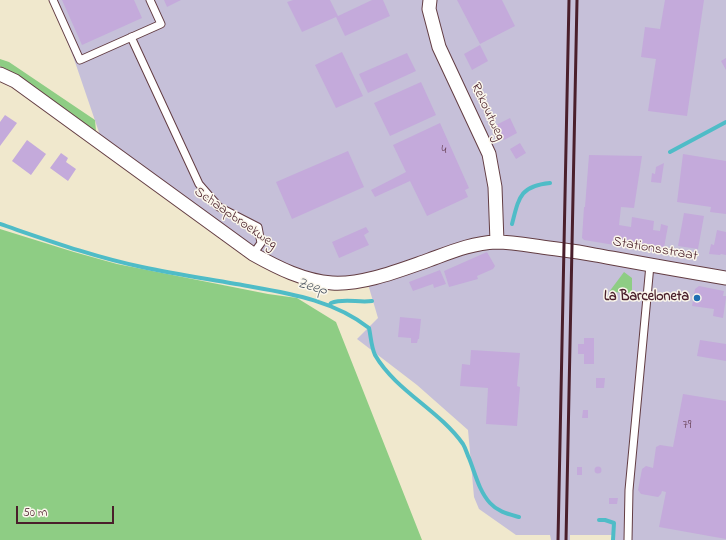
<!DOCTYPE html>
<html>
<head>
<meta charset="utf-8">
<style>
  body { margin:0 }
  #map { position:relative; width:726px; height:540px; overflow:hidden; background:#f0e8cd; font-family:"Indie Flower",sans-serif }
  canvas { display:block }
  .scale { position:absolute; left:16px; top:506px; width:98px; height:18px; box-sizing:border-box; border:2px solid #4a1f2b; border-top:0; padding-left:5px; font-size:12px; line-height:14px; white-space:nowrap; color:#4a1f2b; -webkit-text-stroke:3px #fbf7ec; paint-order:stroke }
</style>
</head>
<body>
<div id="map">
<canvas width="726" height="540"></canvas>
<div class="scale">50 m</div>
</div>
<script>
const context = document.querySelector('canvas').getContext('2d');
context.lineJoin = 'round';
function paint(path, color) {
  context.fillStyle = color;
  context.fill(path, 'evenodd');
}
function trace(path, color, width, dash) {
  context.strokeStyle = color;
  context.lineWidth = width;
  context.lineCap = dash ? 'butt' : 'round';
  context.setLineDash(dash || []);
  context.stroke(path);
}
function drawText(font, color, halo, rows, align = 'center') {
  context.font = font + ' "Indie Flower",sans-serif';
  context.lineWidth = 3;
  context.setLineDash([]);
  context.textBaseline = 'middle';
  context.strokeStyle = halo;
  context.fillStyle = color;
  for (const [text, x, y, turn = 0] of rows) {
    context.save();
    context.translate(x, y);
    context.rotate((+turn || 0) * Math.PI / 180);
    context.textAlign = isNaN(turn) ? turn : align;
    if (halo) context.strokeText(text, 0, 0);
    context.fillText(text, 0, 0);
    context.restore();
  }
}
paint(new Path2D(`
  M51 0H726V540H613L612 535H570V540H551L550 535H516L479 509 474 497 468 430 417 385 357 339 378 318 365 274 336 277 306 272 254 252 103 144 74 59Z`), '#c6c0d9');
paint(new Path2D(`
  M0 59 9 62 95 120 96 131 0 66Z
  M0 229 74 252 117 264 268 294 297 298 336 322 422 540H0Z
  M624 272 632 278V293L609 292Z`), '#8ecd84');
trace(new Path2D(`
  M670 152 726 122
  M0 224C47 240 94 257 142 267 179 275 216 280 253 287 294 294 336 302 369 328 371 337 371 346 375 355 396 391 439 410 463 444 466 449 467 454 469 458 475 473 479 491 490 503 498 512 508 514 519 517
  M512 224C519 197 520 186 550 183
  M330 305 331 303C344 298 359 303 372 301
  M599 520H605L614 523 613 540`), '#4fbcc7', 4);
paint(new Path2D(`
  M62 0H134L142 18 82 45Z
  M164 0H181L167 7Z
  M293 0H330L338 16 372 0H383L390 16 345 36 336 17 302 32 287 2Z
  M457 0H502L515 26 480 44Z
  M665 0H704L687 116 648 111 656 59 641 57 645 27 660 29Z
  M480 45 488 61 472 70 464 54Z
  M342 52 363 96 336 108 315 65Z
  M407 53 416 71 368 93 359 74Z
  M726 58V70L721 61Z
  M421 82 436 115 390 136 374 103Z
  M5 115 17 123 0 146V122Z
  M510 118 517 133 504 140 496 125Z
  M440 123 469 188 465 190 468 197 427 216 410 181 375 197 371 190 406 172 393 145Z
  M27 140 46 154 31 175 12 161Z
  M520 143 526 153 516 159 510 149Z
  M348 151 364 187 292 219 276 182Z
  M61 153 68 158 66 162 76 169 68 181 50 168Z
  M683 154 726 161V214L710 212 711 207 677 202Z
  M589 155 642 156 634 208 621 207 619 225 631 227 632 217 654 221 653 230 660 231 661 224 668 226 663 253 584 240 582 238 584 207H585Z
  M664 163 661 183 651 182 652 173 655 174 656 167Z
  M684 213 704 216 698 249 678 246Z
  M366 227 369 232 364 235 369 245 339 258 332 242Z
  M717 230 726 232V255L721 254 720 255 709 254 711 244 714 245Z
  M487 252 495 266 493 269 477 276 478 279 449 287 444 271Z
  M440 270 446 284 434 288 433 284 413 291 409 282Z
  M699 286 724 291 723 296H726V298L723 318 713 316 714 309 692 306 695 289Z
  M400 317 421 319 419 339H418L417 343H411V338L398 337Z
  M584 338H594V364H584V354H578V344H584Z
  M700 340 726 344V361L697 356Z
  M471 350 520 353 517 386 520 387 517 426 486 424 488 388 460 386 462 364 470 365Z
  M596 378H605L604 388H596Z
  M683 394 726 401V539L659 527 666 492 662 491 661 494 658 497 641 494 638 490 642 469 646 466 653 468 656 447 660 445 673 447Z
  M583 410H588V418H582Z
  M594.5 470a3.5 3.5 0 1 1 7 0a3.5 3.5 0 1 1-7 0Z
  M577 467H582V475H577Z
  M609 498H618L617 504H609Z`), '#c4aadb');
const lane = new Path2D(`
  M53 0 80 60 161 24 150 0
  M131 37 199 184 219 207 258 227 261 243 253 254
  M628 540 629 490 650 265`);
const street = new Path2D(`
  M430 0 429 9 439 47 489 154 495 187 497 242
  M0 74 15 81 253 254C278 268 304 281 332 283 363 285 400 270 429 260 451 252 472 243 496 242 509 242 522 244 535 246 555 249 575 251 595 255 639 263 682 271 726 278`);
trace(lane, '#633d43', 9);
trace(street, '#633d43', 15);
trace(lane, '#fff', 7);
trace(street, '#fff', 13);
trace(new Path2D(`
  M558 540 569 0
  M566 540 577 0`), '#4a1f2b', 3);
for (const [x, y, r, color] of [
  [697,298,4,"#1f6fb2"]
]) {
  const dot = new Path2D();
  dot.arc(x, y, r, 0, 2 * Math.PI);
  context.fillStyle = color;
  context.fill(dot);
  trace(dot, '#fbf7ec', 1.5);
}
drawText('12px', '#684257', null, [
  ["4",444,151],
  ["79",687,426]
]);
drawText('14px', '#4a1f2b', '#fbf7ec', [
  ["Rekoutweg",487,112,65],
  ["Schaapbroekweg",235,219,35],
  ["Stationsstraat",655,250,10]
]);
drawText('bold 14px', '#4a1f2b', '#fbf7ec', [
  ["La Barceloneta",689,298]
], 'right');
drawText('italic 15px', '#4c5662', '#fbf7ec', [
  ["Zeep",312,288,16]
]);
</script>
</body>
</html>
